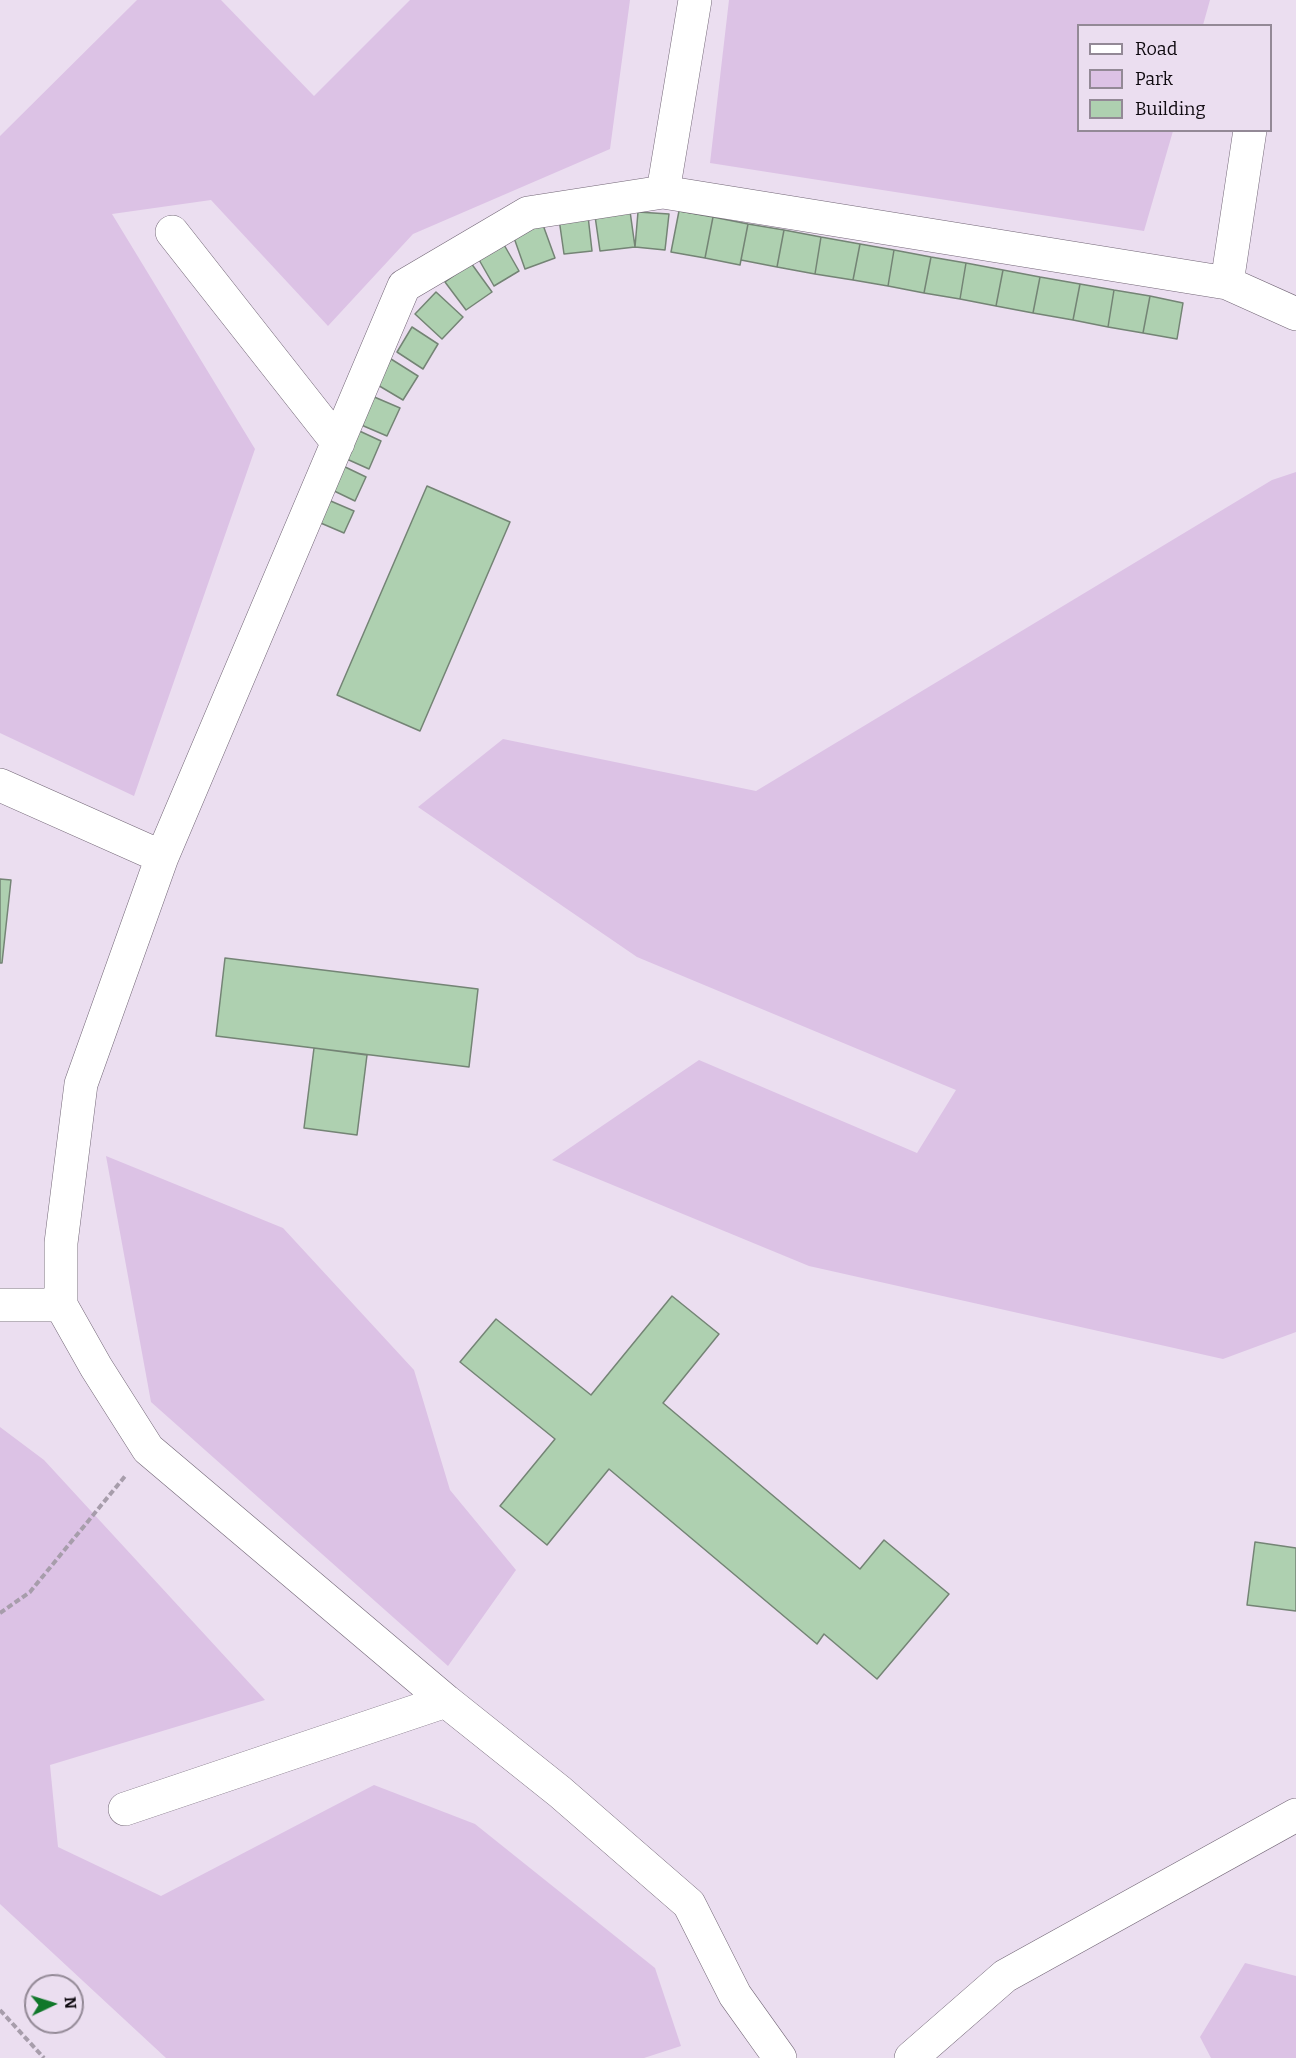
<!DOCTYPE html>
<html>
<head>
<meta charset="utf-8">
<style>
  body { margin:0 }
  #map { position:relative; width:1296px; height:2058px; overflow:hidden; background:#ebdef0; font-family:Bitter,serif }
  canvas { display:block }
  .legend { position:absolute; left:1077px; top:24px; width:195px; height:108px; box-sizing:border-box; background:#ebdef0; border:2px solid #938996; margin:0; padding:8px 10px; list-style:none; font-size:18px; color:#0e090f }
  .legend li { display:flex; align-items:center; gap:12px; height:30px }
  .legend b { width:30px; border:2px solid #938996 }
  .north { position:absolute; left:24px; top:1974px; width:60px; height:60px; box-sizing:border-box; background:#ebdef0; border:2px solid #938996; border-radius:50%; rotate:86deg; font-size:16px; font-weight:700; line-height:24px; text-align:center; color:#0e090f }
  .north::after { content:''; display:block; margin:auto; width:21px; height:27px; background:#10772a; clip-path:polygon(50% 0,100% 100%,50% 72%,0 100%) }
</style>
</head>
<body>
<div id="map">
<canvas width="1296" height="2058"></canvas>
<ul class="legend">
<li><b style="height:8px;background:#fff"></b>Road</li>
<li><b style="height:16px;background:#dcc2e5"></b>Park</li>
<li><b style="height:16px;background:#aed0b0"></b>Building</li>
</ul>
<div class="north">N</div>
</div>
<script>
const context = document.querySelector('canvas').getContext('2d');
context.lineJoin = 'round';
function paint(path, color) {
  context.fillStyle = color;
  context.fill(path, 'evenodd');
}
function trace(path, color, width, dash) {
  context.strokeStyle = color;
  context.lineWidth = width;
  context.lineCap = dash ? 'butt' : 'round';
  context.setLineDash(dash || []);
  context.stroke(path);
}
paint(new Path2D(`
  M137 0H221L314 96 410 0H630L610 149 413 234 328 326 211 200 112 214 255 449 134 796 0 733V136Z
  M729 0H1210L1203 25 1078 26V130L1173 131 1144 231 710 163Z
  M1296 472V1332L1223 1359 809 1266 552 1160 699 1060 917 1153 956 1090 637 957 418 807 503 739 756 791 1272 480Z
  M106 1156 283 1228 414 1370 450 1490 516 1570 448 1666 151 1402Z
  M0 1427 44 1460 265 1700 50 1765 58 1847 161 1896 374 1785 475 1824 655 1968 681 2046 644 2058H166L0 1904Z
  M1245 1963 1296 1976V2058H1211L1200 2037Z`), '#dcc2e5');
const building = new Path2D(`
  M630 211 635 247 600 251 595 216Z
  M679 211 713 217 705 258 671 252Z
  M638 212 669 214 665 250 635 247Z
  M588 216 592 251 564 254 559 219Z
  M713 217 748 224 740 265 705 258Z
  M748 224 784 230 777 267 741 260Z
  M543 225 555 258 525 269 513 235Z
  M784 230 821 237 815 274 777 267Z
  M821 237 860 244 853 280 815 274Z
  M503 243 519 271 494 286 478 258Z
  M860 244 894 250 888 286 853 280Z
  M894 250 931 257 924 293 888 286Z
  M931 257 966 263 960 299 924 293Z
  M471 263 492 292 466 310 445 282Z
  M966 263 1003 270 996 306 960 299Z
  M1003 270 1040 277 1033 313 996 306Z
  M1040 277 1080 284 1073 320 1033 313Z
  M1080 284 1114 290 1108 327 1073 320Z
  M1114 290 1150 296 1143 333 1108 327Z
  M436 292 463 317 442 339 415 314Z
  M1150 296 1183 303 1177 339 1143 333Z
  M412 327 438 344 423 369 397 352Z
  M391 359 418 376 403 400 376 384Z
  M372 396 400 408 387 436 359 424Z
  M353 428 381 441 369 469 340 456Z
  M339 464 366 477 355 501 328 488Z
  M427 486 510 522 420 731 337 695Z
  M326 499 354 511 344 533 316 521Z
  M0 879 11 880 2 963H0Z
  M225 958 478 989 469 1067 216 1036Z
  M314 1048 367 1055 357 1135 304 1128Z
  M672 1296 719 1334 663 1403 860 1569 884 1540 949 1594 877 1679 824 1634 817 1644 609 1469 547 1545 500 1506 555 1439 460 1362 496 1319 591 1395Z
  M1255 1542 1296 1548V1611L1247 1605Z`);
paint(building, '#aed0b0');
trace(building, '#748475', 1.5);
const minor = new Path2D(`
  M663 192 695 0
  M172 232 338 443
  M1227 283 1250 130
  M0 785 162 857
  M0 1305H61
  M125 1809 446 1701
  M780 2058 735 1995 689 1904 560 1792 446 1701 148 1449 96 1367 61 1305V1243L81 1084 162 857 404 286 528 213 663 192 1227 283 1296 314
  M911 2058 1005 1976 1296 1815`);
trace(minor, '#726676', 34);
trace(new Path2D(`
  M0 1613 30 1592 126 1475
  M0 2010 44 2058`), '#a79dab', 4, [6, 3]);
trace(minor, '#fff', 33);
</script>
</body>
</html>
